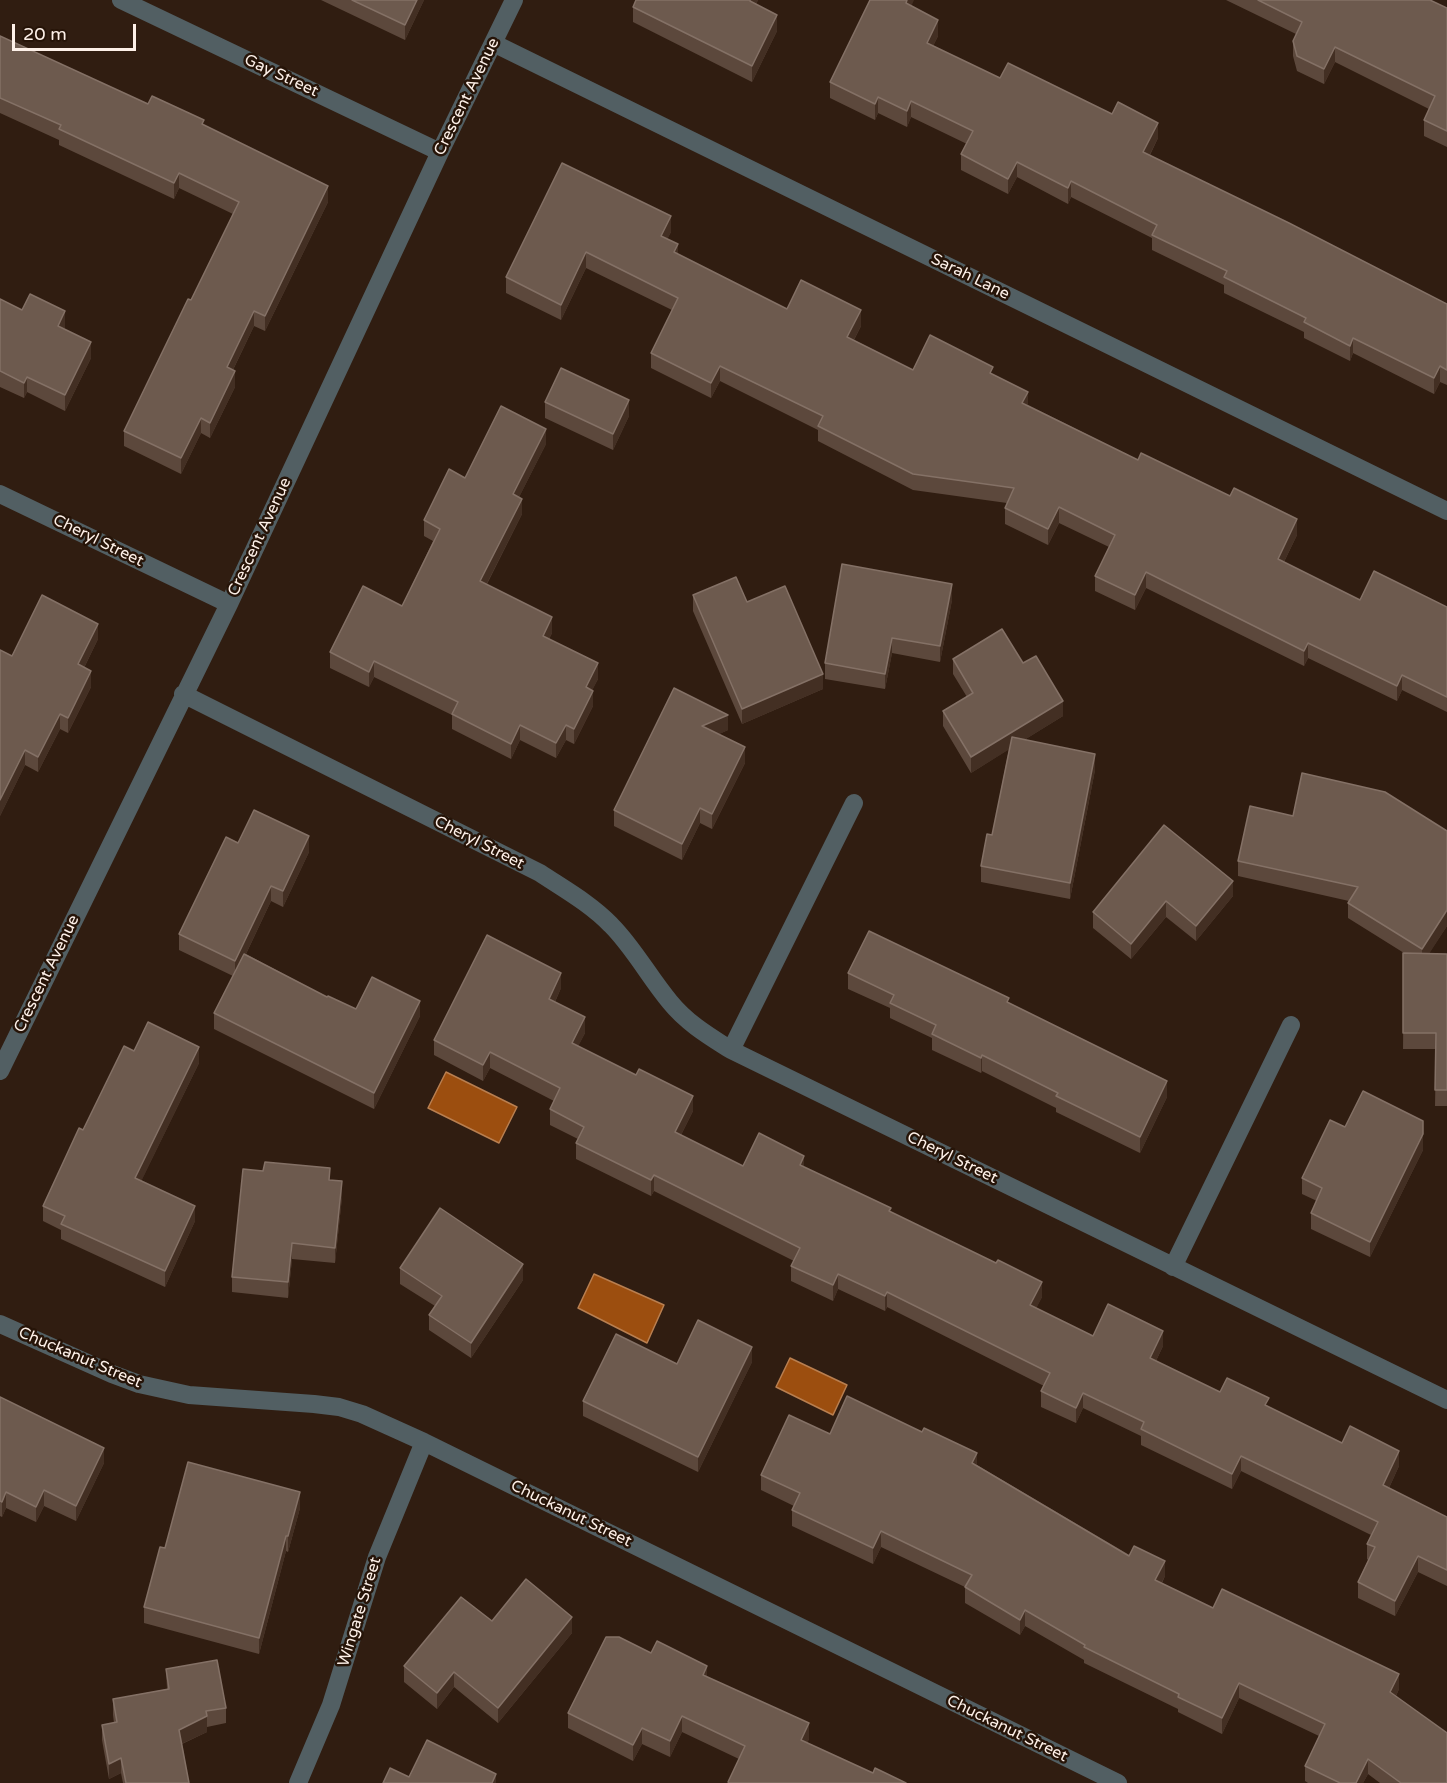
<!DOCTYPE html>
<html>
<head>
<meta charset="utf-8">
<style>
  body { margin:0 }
  #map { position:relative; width:1447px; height:1783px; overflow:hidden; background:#301d11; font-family:"Varela Round",sans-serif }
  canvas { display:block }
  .scale { position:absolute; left:12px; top:24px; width:124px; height:27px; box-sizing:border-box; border:3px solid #fdf0e8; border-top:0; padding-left:8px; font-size:18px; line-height:21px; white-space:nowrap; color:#fdf0e8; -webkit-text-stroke:4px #261408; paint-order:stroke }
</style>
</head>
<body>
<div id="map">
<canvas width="1447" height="1783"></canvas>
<div class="scale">20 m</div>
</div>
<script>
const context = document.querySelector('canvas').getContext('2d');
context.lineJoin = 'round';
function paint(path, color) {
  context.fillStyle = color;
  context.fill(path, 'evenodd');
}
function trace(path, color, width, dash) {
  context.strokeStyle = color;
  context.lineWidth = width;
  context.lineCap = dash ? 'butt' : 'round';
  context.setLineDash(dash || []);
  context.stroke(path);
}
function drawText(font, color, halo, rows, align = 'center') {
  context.font = font + ' "Varela Round",sans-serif';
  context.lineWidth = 5;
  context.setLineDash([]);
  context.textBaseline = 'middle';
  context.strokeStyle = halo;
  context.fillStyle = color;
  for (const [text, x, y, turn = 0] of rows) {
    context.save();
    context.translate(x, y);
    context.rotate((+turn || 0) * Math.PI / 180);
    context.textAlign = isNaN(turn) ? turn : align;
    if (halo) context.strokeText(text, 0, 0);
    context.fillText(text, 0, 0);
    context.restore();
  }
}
const water = new Path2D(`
  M446 1072 517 1107 499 1143 428 1108Z
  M594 1274 664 1305 647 1343 578 1308Z
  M790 1358 847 1385 833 1415 776 1387Z`);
paint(water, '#9c4e0f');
trace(water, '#b97f50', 1.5);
trace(new Path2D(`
  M121 0 440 152
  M493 43 1447 511
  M0 494 229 604
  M183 694 540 873C564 889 591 904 611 925 634 948 649 977 670 1002 687 1023 709 1036 731 1050L1447 1400
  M731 1050 854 803
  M0 1071 229 604 440 152 514 0
  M1173 1267 1291 1025
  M0 1324 112 1374 139 1384 189 1395 314 1404 339 1407 362 1414 424 1442 1118 1783
  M298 1783 331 1705 377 1557 424 1442`), '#525f63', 18);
paint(new Path2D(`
  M321 0H424L405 40Z
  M636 0H758L756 4 777 31 752 82 633 22V7Z
  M1226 0H1430L1447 8V147L1424 136V120L1429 109 1335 62 1324 84 1297 71 1293 56V41L1296 34Z
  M911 6 938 36 933 46 1000 78 1158 138 1150 155 1447 304V385L1440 382 1434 394 1353 353 1350 361 1304 338V332L1224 293V285L1152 250V238L1071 197 1068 204 1017 177 1008 194 961 170V154L967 144 911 117 907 127 878 113 875 120 830 98V82Z
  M0 36 148 104 204 125 328 202 265 331 254 326 233 370 235 387 210 438 201 433 181 474 124 446V431L191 300 233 214 179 188 174 199 59 145V140L0 113Z
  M671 216V232L667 239 678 254 787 309 861 326 854 340 913 370 993 375 1028 405 1138 460 1297 535 1284 562 1360 600 1447 607V712L1402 690 1397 701 1308 658 1304 666 1146 588 1135 610 1095 591V576L1109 547 1059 523 1048 545 1005 524V508L1007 503 913 490 818 441V430L720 381 711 398 651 368V353L672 310 586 268 561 320 506 293V277Z
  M0 299 22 310 65 327 64 329 91 358 65 411 27 392 24 398 0 387Z
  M545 402 629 416 613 450 545 418Z
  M546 444 519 497 522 514 487 584 552 633 549 639 598 679 592 690 593 706 574 744 566 740 556 758 520 740 511 759 452 729V715L374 677 369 687 330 668V652L402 606 433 541 424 536V520L465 478Z
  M693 595 747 602 823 689 742 724 693 611Z
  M952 600 940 662 892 653 885 689 825 679V663Z
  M98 639 84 668 91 687 68 733 60 729 38 772 25 765 0 816V650L12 656Z
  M953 659 1023 663 1063 716 1024 740 1095 770 1070 899 981 882V866L992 835 1009 749 971 773 943 726V711L967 697 953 674Z
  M674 688 728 730 719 734 745 763 712 829 700 823 682 860 614 826V810Z
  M1293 816 1447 831V926L1429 953 1447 954V1106H1435L1436 1049H1403L1404 953 1348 918V903L1349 901 1238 876V861Z
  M1164 825 1233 896 1196 941 1166 917 1131 959 1093 928V912Z
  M238 843 309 852 283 907 271 901 246 954 327 997 356 1009 420 1016 374 1109 214 1029V1013L233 976 179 950V934Z
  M848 973 1009 1003 1167 1097 1140 1153 1056 1112V1108L982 1071 981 1073 932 1050V1038L890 1018V1008L848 989Z
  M561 988 555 1002 585 1033 578 1046 693 1111 681 1135 743 1166 804 1167 891 1212 1042 1297 1036 1308 1093 1336 1163 1346 1156 1361 1220 1392 1269 1407 1342 1443 1399 1466 1389 1488 1447 1517V1586L1418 1572 1395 1616 1358 1598V1582L1368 1560 1367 1559V1544L1371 1535 1241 1471 1232 1489 1141 1445V1436L1083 1408 1076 1423 1041 1407V1391L1044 1386 887 1307 885 1311 838 1289 833 1301 791 1281V1266L794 1261 654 1191 651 1196 576 1159V1143L578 1139 550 1125V1109L554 1101 490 1068 483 1081 434 1055V1040Z
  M134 1051 199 1063 141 1181 195 1221 165 1287 61 1239V1230L43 1221V1206L83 1130Z
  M1345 1127 1423 1150 1370 1257 1311 1229V1213L1317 1201 1302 1194V1178Z
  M330 1180 342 1197 335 1263 292 1259 288 1298 232 1292V1277Z
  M400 1268 523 1280 471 1358 429 1330V1315L435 1306 400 1284Z
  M752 1362 698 1472 583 1416V1401L677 1364Z
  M0 1397 104 1463 76 1521 44 1506 36 1522 6 1508 2 1517 0 1516Z
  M830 1434 977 1465 1165 1576 1162 1583 1213 1608 1399 1689 1396 1696 1447 1783H1380L1368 1774 1363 1783H1308L1305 1781V1766L1319 1736 1239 1698 1222 1734 1178 1712V1709L1084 1663V1660L1025 1626 1020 1635 965 1603V1587L881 1547 873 1564 792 1526V1510L794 1506 761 1490V1475Z
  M300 1508 288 1552 286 1551 259 1654 144 1623V1607L165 1548Z
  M492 1621 572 1633 498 1723 454 1687 437 1709 404 1682V1666Z
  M651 1653 707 1677 809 1739 807 1743 873 1773 906 1783H728L739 1759 682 1732 670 1757 642 1744 633 1761 568 1728V1713Z
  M166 1669 226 1708V1723L207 1727V1732L182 1744 189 1783H123L121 1773 109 1779 102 1740V1725L114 1723 113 1715V1699L167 1689Z`), '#5c483c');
paint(new Path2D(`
  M417 0H424L405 40V25Z
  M750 0H758L750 17Z
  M907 0H914L906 19V3Z
  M777 15V31L752 82V66Z
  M938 20V36L927 58V43Z
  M1335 47V62L1324 84V69Z
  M878 97V113L875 120V104Z
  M911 101V117L907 127V111Z
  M1158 123V138L1143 168V152Z
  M1017 162V177L1008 194V179Z
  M179 173V188L174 199V183Z
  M1071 181V197L1068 204V188Z
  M328 186V202L265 331V316Z
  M671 216V232L661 252V236Z
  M678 244V260L674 252Z
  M586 252V268L561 320V305Z
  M861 310V326L847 353V337Z
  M65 311V327L58 342V326Z
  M254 311V326L227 382V367Z
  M1353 338V353L1350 361V346Z
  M91 342V358L65 411V395Z
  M720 366V381L711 398V383Z
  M1440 366V382L1434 394V378Z
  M235 371V387L210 438V423Z
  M27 377V392L24 398V383Z
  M1028 392V408L1022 403Z
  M629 400V416L613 450V434Z
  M201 418V433L181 474V458Z
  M546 429V444L513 509V494Z
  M522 499V514L480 597V581Z
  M1059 507V523L1048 545V529Z
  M1297 519V535L1278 574V559Z
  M1146 572V588L1135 610V595Z
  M952 584V600L940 662V646Z
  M552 617V633L543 651V636Z
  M98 624V639L78 680V664Z
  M892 638V653L885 689V674Z
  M1308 643V658L1304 666V651Z
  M374 661V677L369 687V672Z
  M598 663V679L586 703V687Z
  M91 671V687L68 733V718Z
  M823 674V689L742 724V709Z
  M1402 675V690L1397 701V686Z
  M593 691V706L574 744V729Z
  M1063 701V716L971 773V757Z
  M60 714V729L38 772V757Z
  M728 715V730L702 742V726Z
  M520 725V740L511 759V744Z
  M566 725V740L556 758V743Z
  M745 747V763L712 829V814Z
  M25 750V765L0 816V800Z
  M1095 754V770L1070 899V883Z
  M700 808V823L682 860V844Z
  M309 836V852L283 907V891Z
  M1233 881V896L1196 941V926Z
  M271 886V901L235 977V961Z
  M1166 901V917L1131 959V944Z
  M1447 910V926L1422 965V949Z
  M561 973V988L549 1015V999Z
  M420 1001V1016L374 1109V1093Z
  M585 1017V1033L572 1059V1043Z
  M199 1047V1063L135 1194V1178Z
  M490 1052V1068L483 1081V1065Z
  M982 1055V1071L981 1073V1058Z
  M1167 1081V1097L1140 1153V1137Z
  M693 1096V1111L675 1147V1132Z
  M1423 1134V1150L1370 1257V1242Z
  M804 1156V1171L800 1165Z
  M654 1175V1191L651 1196V1180Z
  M342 1181V1197L335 1263V1248Z
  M195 1206V1221L165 1287V1271Z
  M292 1243V1259L288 1298V1282Z
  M523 1264V1280L471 1358V1343Z
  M838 1274V1289L833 1301V1285Z
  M1042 1282V1297L1030 1321V1305Z
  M887 1292V1307L885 1311V1296Z
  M1163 1331V1346L1150 1373V1358Z
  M752 1347V1362L698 1472V1457Z
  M1083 1393V1408L1076 1423V1408Z
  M104 1448V1463L76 1521V1506Z
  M1399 1451V1466L1383 1501V1485Z
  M977 1453V1468L972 1463Z
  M1241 1456V1471L1232 1489V1474Z
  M44 1490V1506L36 1522V1507Z
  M6 1492V1508L2 1517V1502Z
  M300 1492V1508L288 1552V1536Z
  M881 1531V1547L873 1564V1548Z
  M286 1536V1551L259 1654V1638Z
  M1418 1556V1572L1395 1616V1601Z
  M1165 1561V1576L1155 1595V1580Z
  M1025 1610V1626L1020 1635V1620Z
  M572 1617V1633L498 1723V1708Z
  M707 1666V1682L703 1675Z
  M454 1672V1687L437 1709V1693Z
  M1399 1674V1689L1390 1708V1692Z
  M1239 1683V1698L1222 1734V1718Z
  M207 1716V1732L179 1745V1730Z
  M682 1716V1732L670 1757V1741Z
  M809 1723V1739L801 1756V1740Z
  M642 1728V1744L633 1761V1745Z
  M121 1758V1773L109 1779V1764Z
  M1368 1759V1774L1363 1783H1356Z
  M496 1774V1783H492Z`), '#432f23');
const building = new Path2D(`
  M352 0H417L405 25Z
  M636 0H750V1L777 15 752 66 633 7Z
  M870 0H907L906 3 938 20 927 43 1000 78 1008 63 1112 114 1118 102 1158 123 1143 152 1289 223 1447 304V370L1440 366 1434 378 1353 338 1350 346 1304 322 1306 318 1224 277 1227 271 1152 235 1157 225 1071 181 1068 188 1017 162 1008 179 961 154 973 131 911 101 907 111 878 97 875 104 830 82Z
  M1258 0H1430L1447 8V131L1424 120 1435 96 1335 47 1324 69 1297 56 1293 41 1302 22Z
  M0 36 148 104 152 96 204 120 202 124 328 186 265 316 254 311 227 367 235 371 210 423 201 418 181 458 124 431 188 299 191 300 239 202 179 173 174 183 59 129 61 125 0 98Z
  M562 163 671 216 661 236 678 244 674 252 787 309 801 280 861 310 847 337 913 370 930 335 993 367 990 373 1028 392 1022 403 1138 460 1141 453 1230 496 1234 488 1297 519 1278 559 1360 600 1374 571 1447 607V697L1402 675 1397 686 1308 643 1304 651 1146 572 1135 595 1095 576 1115 535 1059 507 1048 529 1005 508 1014 488 913 474 818 426 823 416 720 366 711 383 651 353 678 298 586 252 561 305 506 277Z
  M30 294 65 311 58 326 91 342 65 395 27 377 24 383 0 371V299L22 310Z
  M561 368 629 400 613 434 545 402Z
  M501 406 546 429 513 494 522 499 480 581 552 617 543 636 598 663 586 687 593 691 574 729 566 725 556 743 520 725 511 744 452 714 458 702 374 661 369 672 330 652 363 586 402 606 440 529 424 520 449 469 465 478Z
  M842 564 952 584 940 646 892 638 885 674 825 663Z
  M736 577 747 602 785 586 823 674 742 709 693 595Z
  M42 595 98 624 78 664 91 671 68 718 60 714 38 757 25 750 0 800V650L12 656Z
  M1002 629 1023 663 1036 656 1063 701 971 757 943 711 973 693 953 659Z
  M674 688 728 715 702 726 745 747 712 814 700 808 682 844 614 810Z
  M1012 737 1095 754 1070 883 981 866 987 834 992 835Z
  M1302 773 1385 792 1447 831V910L1422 949 1348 903 1358 887 1238 861 1250 806 1293 816Z
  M254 810 309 836 283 891 271 886 235 961 179 934 226 837 238 843Z
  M1164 825 1233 881 1196 926 1166 901 1131 944 1093 912Z
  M869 931 1009 998 1007 1002 1167 1081 1140 1137 1056 1096 1058 1093 982 1055 981 1058 932 1034 936 1025 890 1003 894 995 848 973Z
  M487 935 561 973 549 999 585 1017 572 1043 636 1075 639 1069 693 1096 675 1132 743 1166 759 1133 804 1156 800 1165 891 1208 889 1211 996 1263 998 1260 1042 1282 1030 1305 1093 1336 1108 1304 1163 1331 1150 1358 1220 1392 1227 1378 1269 1398 1265 1405 1342 1443 1350 1426 1399 1451 1383 1485 1447 1517V1570L1418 1556 1395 1601 1358 1582 1375 1547 1367 1544 1378 1522 1241 1456 1232 1474 1141 1429 1144 1422 1083 1393 1076 1408 1041 1391 1050 1373 887 1292 885 1296 838 1274 833 1285 791 1266 800 1248 654 1175 651 1180 576 1143 584 1127 550 1109 560 1088 490 1052 483 1065 434 1040Z
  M1403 953 1447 954V1090H1435L1436 1033H1403Z
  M244 954 327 997 328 996 356 1009 372 977 420 1001 374 1093 214 1013Z
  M148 1022 199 1047 135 1178 195 1206 165 1271 61 1224 65 1216 43 1206 79 1128 83 1130 124 1046 134 1051Z
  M1363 1091 1423 1121V1134L1370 1242 1311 1213 1322 1188 1302 1178 1330 1120 1345 1127Z
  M265 1162 330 1168 329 1180 342 1181 335 1248 292 1243 288 1282 232 1277 243 1169 263 1171Z
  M440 1208 523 1264 471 1343 429 1315 442 1296 400 1268Z
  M698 1320 752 1347 698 1457 583 1401 616 1334 677 1364Z
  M847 1396 922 1432 924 1428 977 1453 972 1463 1129 1556 1134 1546 1165 1561 1155 1580 1213 1608 1222 1589 1399 1674 1390 1692 1447 1733V1783H1401L1368 1759 1356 1783H1340L1305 1766 1325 1724 1239 1683 1222 1718 1178 1697 1179 1694 1084 1647 1085 1645 1025 1610 1020 1620 965 1587 972 1575 881 1531 873 1548 792 1510 800 1493 761 1475 789 1415 830 1434Z
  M0 1397 104 1448 76 1506 44 1490 36 1507 6 1492 2 1502 0 1501Z
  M188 1462 300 1492 288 1536H286L259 1638 144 1607 160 1547 165 1548Z
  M526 1579 572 1617 498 1708 454 1672 437 1693 404 1666 461 1597 492 1621Z
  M606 1637H619L651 1653 657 1641 707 1666 703 1675 809 1723 801 1740 873 1773 875 1768 906 1783H729L728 1782 745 1746 682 1716 670 1741 642 1728 633 1745 568 1713Z
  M217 1660 226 1708 206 1711 207 1716 179 1730 189 1783H126L121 1758 109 1764 102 1725 117 1722 113 1699 169 1689 166 1669Z
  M427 1740 496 1774 492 1783H383L390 1768 409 1777Z`);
paint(building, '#6d5a4e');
trace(building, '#847166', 1.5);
drawText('16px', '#fdf0e8', '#261408', [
  ["Gay Street",281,76,25],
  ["Crescent Avenue",467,97,-64],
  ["Sarah Lane",970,277,26],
  ["Crescent Avenue",260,537,-65],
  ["Cheryl Street",98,541,26],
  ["Cheryl Street",479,843,27],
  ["Crescent Avenue",47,974,-64],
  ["Cheryl Street",952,1158,26],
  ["Chuckanut Street",80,1358,23],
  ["Chuckanut Street",571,1514,26],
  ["Wingate Street",360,1612,-73],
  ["Chuckanut Street",1007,1729,26]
]);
</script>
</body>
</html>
